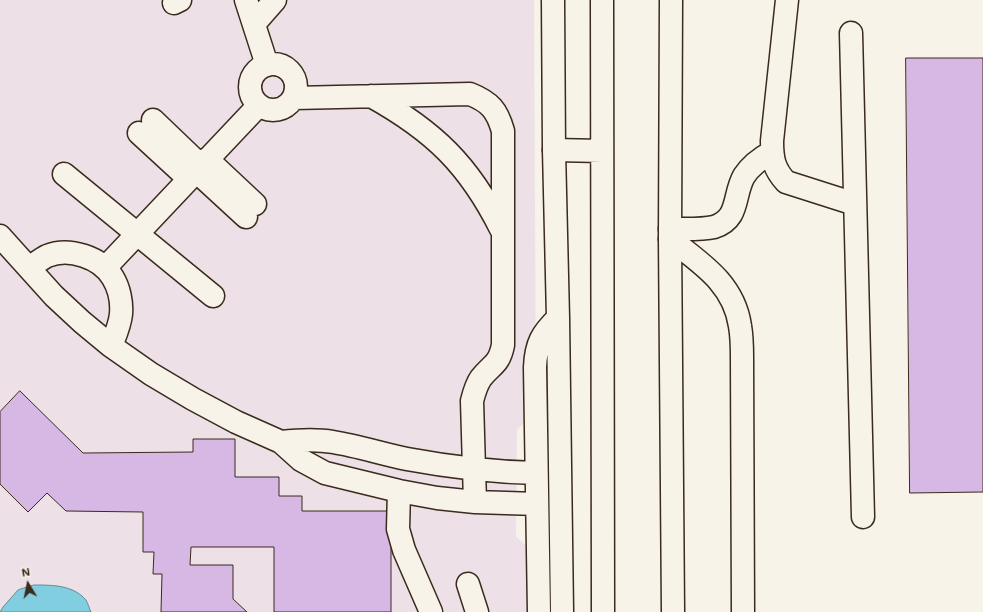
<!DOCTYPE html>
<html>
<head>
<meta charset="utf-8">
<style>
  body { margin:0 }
  #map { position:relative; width:983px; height:612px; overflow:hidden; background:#f7f3e8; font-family:Mali,sans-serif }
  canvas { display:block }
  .north { position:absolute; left:8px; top:564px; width:40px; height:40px; -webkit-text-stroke:3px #f7f3e8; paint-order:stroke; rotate:350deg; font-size:11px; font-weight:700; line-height:16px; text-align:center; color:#3b2a1e }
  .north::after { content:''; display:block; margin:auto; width:14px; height:18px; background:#3b2a1e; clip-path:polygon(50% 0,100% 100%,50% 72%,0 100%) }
</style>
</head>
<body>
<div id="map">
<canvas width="983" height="612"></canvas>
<div class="north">N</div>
</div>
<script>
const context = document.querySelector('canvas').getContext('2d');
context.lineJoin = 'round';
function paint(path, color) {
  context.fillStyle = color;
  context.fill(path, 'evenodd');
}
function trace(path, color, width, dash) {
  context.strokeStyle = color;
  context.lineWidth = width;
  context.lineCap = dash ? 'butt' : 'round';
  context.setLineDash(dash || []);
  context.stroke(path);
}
paint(new Path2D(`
  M0 0H534L536 411 517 430 516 537 536 553V612H0Z`), '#ede1e7');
const water = new Path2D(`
  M34 585C53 585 73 585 86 600 88 603 89 608 91 612H0L3 607 18 590Z`);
paint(water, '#81cee0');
trace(water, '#658c92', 1);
const building = new Path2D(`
  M906 58H983V492L910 493Z
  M20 391 83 453 193 452V439H235V477H279V496H302V511H391V612H274V547H191L190 565H233V599L247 612H161L162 574H153L154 552H143V512L66 511 47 493 28 512 0 484V412Z`);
paint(building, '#d7b7e4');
trace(building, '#3b2a1e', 1);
const minor = new Path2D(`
  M246 0 267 65
  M553 0 554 150 558 318 562 612
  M787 0 772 141C772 159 774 169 786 182L855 204
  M174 3 180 0
  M254 24 275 0
  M851 33 863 517
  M250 87a23 23 0 1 1 46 0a23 23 0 1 1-46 0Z
  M371 96C434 131 469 165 501 229
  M294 98 470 94C490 102 497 110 503 131V345C499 365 492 364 481 378 476 385 474 393 472 401L475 502
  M153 120 201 166
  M139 133 189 179
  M207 159 255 204
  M196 171 246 217
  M64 174 213 296
  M670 229C684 229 701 230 714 227 740 219 733 195 744 176 751 165 761 158 772 152
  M0 236 54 296 82 322 111 346 151 374 193 399 236 422 281 442 301 460 325 473 399 491 437 498 475 502 537 504
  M670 239C702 264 734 284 740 326 742 337 742 347 742 358L743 612
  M29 268C35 264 41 259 47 256 69 247 101 257 113 278 119 288 122 302 121 314 120 325 115 336 111 346
  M105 268 259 105
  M281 442C299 440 316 439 333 442 358 446 382 454 407 459 450 467 493 472 536 473
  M399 491 398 529 404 550 431 612
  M468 584 477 612
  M539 612 535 367C536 344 542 333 558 318`);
const major = new Path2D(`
  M602 0 603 612
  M671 0 670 239 673 612
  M554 150 602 151`);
trace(minor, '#3b2a1e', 25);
trace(major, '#3b2a1e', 25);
trace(minor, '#f7f3e8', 22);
trace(major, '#f7f3e8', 22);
</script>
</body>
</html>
